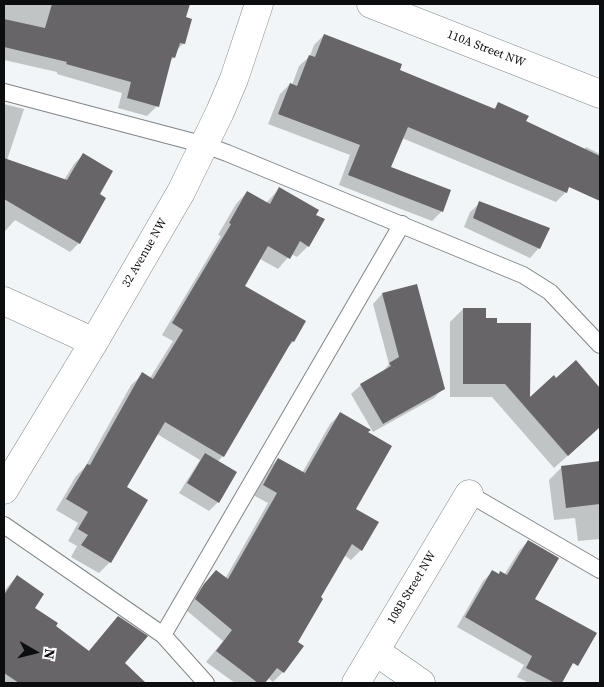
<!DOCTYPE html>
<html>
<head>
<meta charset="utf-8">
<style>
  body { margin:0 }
  #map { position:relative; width:604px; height:687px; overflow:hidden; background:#f2f5f7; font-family:"Source Serif 4",serif }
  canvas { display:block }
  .frame { position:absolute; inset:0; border:5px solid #0c0d0e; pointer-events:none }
  .north { position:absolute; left:10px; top:627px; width:50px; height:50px; -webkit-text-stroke:4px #fff; paint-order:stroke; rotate:98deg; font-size:14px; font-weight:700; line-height:20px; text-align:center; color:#0c0d0e }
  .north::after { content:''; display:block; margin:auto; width:18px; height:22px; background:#0c0d0e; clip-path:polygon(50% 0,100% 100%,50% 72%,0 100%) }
</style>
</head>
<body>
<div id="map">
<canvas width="604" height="687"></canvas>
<div class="frame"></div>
<div class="north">N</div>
</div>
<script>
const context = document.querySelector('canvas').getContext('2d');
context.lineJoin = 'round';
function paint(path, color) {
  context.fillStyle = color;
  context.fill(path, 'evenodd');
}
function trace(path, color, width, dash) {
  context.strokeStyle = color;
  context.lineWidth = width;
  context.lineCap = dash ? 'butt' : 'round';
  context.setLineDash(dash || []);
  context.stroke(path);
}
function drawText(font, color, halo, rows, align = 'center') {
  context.font = font + ' "Source Serif 4",serif';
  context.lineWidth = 4;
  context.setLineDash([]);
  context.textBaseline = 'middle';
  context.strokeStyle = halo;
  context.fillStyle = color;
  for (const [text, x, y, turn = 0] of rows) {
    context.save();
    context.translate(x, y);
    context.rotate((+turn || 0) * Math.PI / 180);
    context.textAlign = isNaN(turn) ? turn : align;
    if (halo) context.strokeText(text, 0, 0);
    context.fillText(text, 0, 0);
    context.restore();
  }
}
paint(new Path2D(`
  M4 4H189L185 18 184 43 176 51 174 57 169 62 157 106 147 116 118 108 122 93 57 74V72L4 60Z
  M324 35 398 70 493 110 498 104 525 121 566 192 556 202 402 138 390 168 442 211 432 221 339 185 350 155 268 124 280 94 290 84 292 85 299 66 310 56 314 45Z
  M4 104 24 109 7 160 64 180 74 164 83 155 98 195 79 243 70 252 15 220 5 231 4 230Z
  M586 147 600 154V181L578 156Z
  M280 188 315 215 308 246 297 257 291 254 278 269 260 259 244 287 304 322 293 342 285 350 223 456 217 462 218 502 209 511 179 493 200 460 157 434 125 488 110 562 99 573 71 557 77 546 68 541 78 523 56 510 76 476 85 467 131 385 143 374 150 378 173 341 162 335 221 236 218 235 236 204 247 192 266 203Z
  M480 203 539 248 530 258 464 227 470 212Z
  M382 294 443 388 434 398 373 432 351 394 361 385 381 374 389 364 373 304Z
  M463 309 496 324 529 400 556 379 596 389 600 393V427L554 468 492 397H450V322Z
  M340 414 367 433 354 509 361 550 351 560 344 555 319 598 283 672 273 682 268 678 264 683H235L206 662 223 641 186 610 194 596 207 581 225 579 268 503 253 495 268 469 278 459 302 473 330 424Z
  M600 463V539L578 541 575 518 554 520 549 480 562 467Z
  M528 541 533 599 590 631 561 683H529L517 677 524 665 457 627 483 581 492 572 498 575 500 573 504 575 519 551Z
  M17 576 33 608 88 652 118 618 123 663 144 683H4V591Z`), '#0003');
paint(new Path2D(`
  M52 4H190L186 17 192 19 185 44 180 43 175 58 172 57 159 107 127 98 131 82 66 64 67 62 4 47V19L45 28Z
  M324 34 402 64 400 70 495 109 498 102 529 116 526 121 600 156V201L569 187 567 193 408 127 391 167 451 190 443 212 348 175 360 145 278 114 290 83 297 86 309 55 315 57Z
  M83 153 113 171 100 194 106 198 80 244 4 199V158L67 180Z
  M279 187 319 210 316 215 325 219 309 247 300 241 290 259 268 246 245 286 306 321 294 342 292 341 224 457 165 422 127 487 148 500 111 563 81 545 88 535 78 529 88 512 66 499 87 464 90 465 142 372 153 379 183 330 172 323 231 224 229 223 247 191 270 204Z
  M479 201 550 228 540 249 473 218Z
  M417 284 445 389 383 424 360 384 391 366 389 363 399 357 382 293Z
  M463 308H486V318H497V323H531L530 397 554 375 556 378 576 360 600 388V427L568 456 505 384H463Z
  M340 412 371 430 368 432 392 446 356 509 379 522 362 551 352 544 321 597 323 599 298 642 304 646 284 673 277 668 265 683H258L216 651 232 630 195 599 204 584 216 570 228 579 277 493 263 485 278 458 305 473Z
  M205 453 237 472 219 503 187 483Z
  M600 461V504L566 508 561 466Z
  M528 540 559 558 535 599 597 633 578 666 573 663 562 683H555L526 668 532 656 465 617 492 570 499 574 500 571 507 575Z
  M17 575 44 594 35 608 58 623 56 626 89 651 118 616 148 636 125 663 146 683H19L4 673V595Z`), '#676567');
const lane = new Path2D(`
  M4 92 205 145 227 153 523 275 550 292 600 345
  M469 494 600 570
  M4 525 163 635 206 683
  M163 635 402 224`);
const street = new Path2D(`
  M371 4 600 94
  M4 301 94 342
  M4 490 94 342 181 192 220 112 234 79 259 4
  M375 651 421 683
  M356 683 469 494`);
trace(lane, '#828487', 18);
trace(street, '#828487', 29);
trace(lane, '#fff', 16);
trace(street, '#fff', 28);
drawText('12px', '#0c0d0e', '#fff', [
  ["110A Street NW",486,49,21],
  ["32 Avenue NW",145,253,-60],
  ["108B Street NW",412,588,-59]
]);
</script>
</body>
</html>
